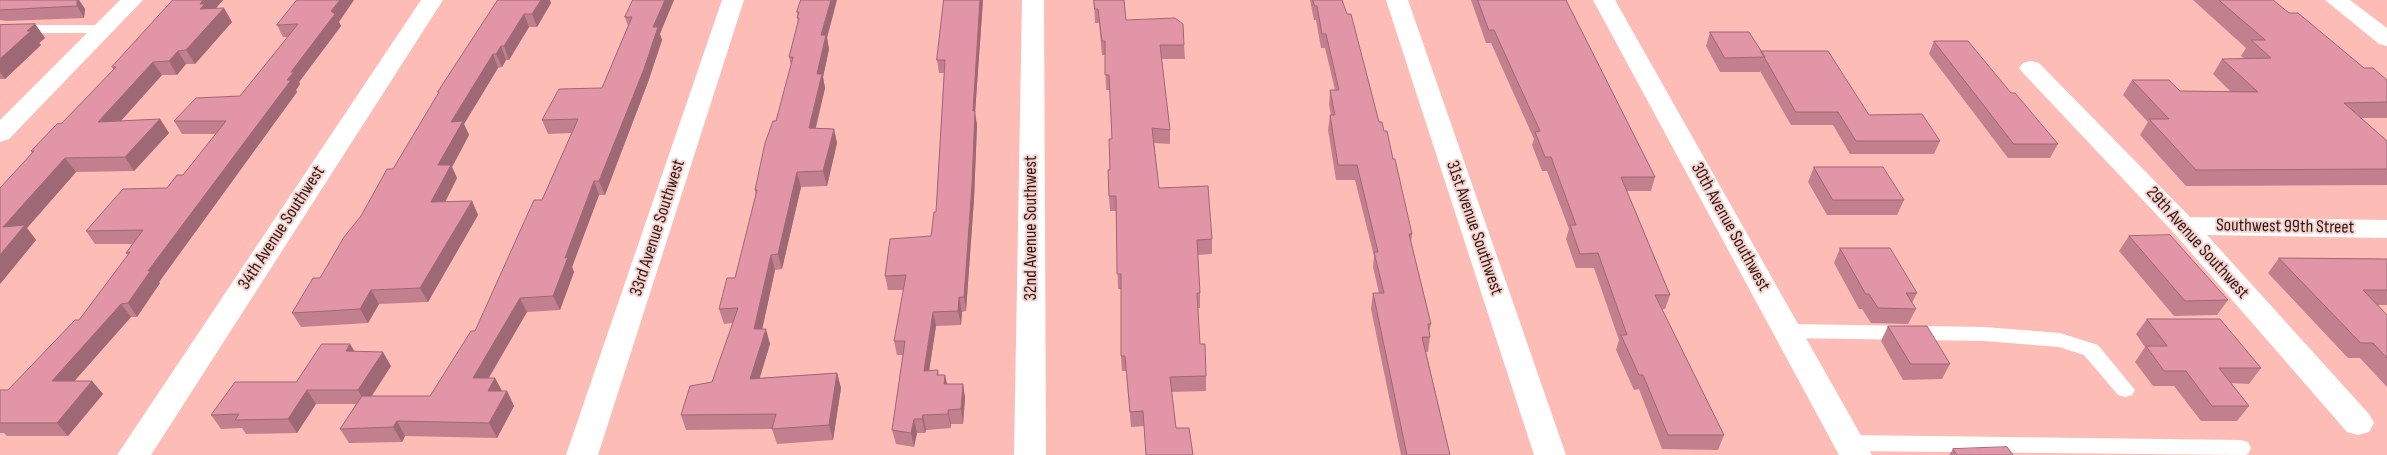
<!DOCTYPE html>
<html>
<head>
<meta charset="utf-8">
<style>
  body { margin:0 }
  canvas { display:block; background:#fdbcb5 }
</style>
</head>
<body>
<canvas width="2387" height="455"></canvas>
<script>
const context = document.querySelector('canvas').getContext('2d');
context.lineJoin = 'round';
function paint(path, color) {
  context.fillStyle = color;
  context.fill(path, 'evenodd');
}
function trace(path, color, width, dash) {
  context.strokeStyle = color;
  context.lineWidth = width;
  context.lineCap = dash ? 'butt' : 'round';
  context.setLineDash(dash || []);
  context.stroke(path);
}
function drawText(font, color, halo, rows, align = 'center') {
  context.font = font + ' "Sofia Sans Condensed",sans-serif';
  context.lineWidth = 4;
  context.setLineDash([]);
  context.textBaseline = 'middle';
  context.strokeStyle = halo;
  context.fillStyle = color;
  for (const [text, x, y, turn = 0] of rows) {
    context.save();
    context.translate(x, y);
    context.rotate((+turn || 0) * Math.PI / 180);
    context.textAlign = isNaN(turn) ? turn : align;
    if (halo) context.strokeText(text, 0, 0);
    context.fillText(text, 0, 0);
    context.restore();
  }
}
paint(new Path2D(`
  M0 25H104L111 29 104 33H0Z
  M1788 324 1985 327 2060 333 2098 345 2135 390 2132 395 2125 397 2118 395 2084 355 2059 347 1985 341 1788 338 1781 336 1778 331 1781 326Z
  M1849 435 2241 440 2248 442 2251 448 2248 454 2245 455 1849 451 1842 449 1839 443 1842 437Z`), '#fff');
paint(new Path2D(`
  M421 0H443L151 455H117Z
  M722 0H744L598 455H566Z
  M1022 0H1044L1046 455H1014Z
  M1386 0H1408L1566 455H1534Z
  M1593 0H1615L1872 455H1839Z
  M2325 0H2350L2387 28V46L2379 44Z
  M2031 61 2039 63 2190 217 2387 220V238L2207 235 2369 414 2374 423 2369 432 2358 435 2347 432 2173 232 2023 73 2019 68 2023 63Z`), '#fff');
paint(new Path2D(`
  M120 0H143L9 139 0 142V120Z`), '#fff');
paint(new Path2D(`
  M0 0H79L85 9 84 18 7 21 0 20Z
  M173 0H223L215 9 232 22 195 64H186L177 75H162L121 121 160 119 169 133 134 171 76 172 27 228 36 240 0 284 32 153 31 151 62 123 114 70 112 67Z
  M498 0 551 3 537 27H529L509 60H506L502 67 498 68 464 124 469 135 452 167 457 178 445 202 472 201 478 215 428 302 379 304 368 323 301 327 292 313 320 278 393 169 438 94V92Z
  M633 0 660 34 662 40 648 82 605 195H599L572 267 574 272 560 310 527 312 489 378H495L502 391H507L514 406 497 438 405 436 402 442 349 443 340 429 356 404H316L297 433 246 434 242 428 221 429 211 415 296 382 355 351 391 366 372 396H430L475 331 542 200 572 133 548 134 542 120 602 88 628 26 625 17Z
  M801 0 827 38 829 49 823 77 825 88 816 128 834 129 837 143 827 186 801 187 782 269 775 270 762 329 770 344 759 378 837 373 841 388 833 440 777 444 772 429 686 430 681 415 712 382 733 323 724 324 719 309 735 278 756 195 755 190 776 121 791 65 789 57 798 23 797 12Z
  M944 0H983L975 113 977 125 974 199 966 311 962 312 961 325 936 326 929 370H938L939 375H945L947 384H963L965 398 963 424H951V428L926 430 925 433H917L914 447 896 444 892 430 903 355H897L894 341 904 290H888L885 276 931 236 936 212 944 73H939L937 60Z
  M1094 0 1126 20 1184 45 1185 59H1161L1170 130V144L1154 143 1159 188 1212 239V254L1198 255 1200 293V308H1198L1200 344 1206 376V391L1171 392 1176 428 1193 455H1146L1144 426 1131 427 1126 371H1122L1121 356V289H1118L1116 211H1110L1108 184 1112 139 1110 90H1106L1105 55H1102L1099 23H1095Z
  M1310 0H1342L1379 122 1384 131 1393 159 1412 234 1411 243 1431 324 1429 332 1430 337 1428 352H1426L1450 455H1401L1371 309 1373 293H1379L1373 267 1374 256 1355 180H1336L1328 130 1330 115H1331L1329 105 1330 90H1335L1325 48H1321L1316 20H1314Z
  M1471 0H1566L1655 177 1651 191H1627L1670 295 1665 309H1662L1724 435 1718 450 1662 449 1639 389 1634 390 1616 350 1619 340 1594 268H1576L1566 239 1569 229 1547 171H1542L1532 145 1534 139 1491 43H1486Z
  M2193 0H2273L2289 13 2364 68 2387 80V118H2361L2387 141V185L2186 186 2140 135 2148 122 2123 95 2132 80 2180 91 2231 92 2213 74 2222 59H2245L2241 56 2246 48Z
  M339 22 341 26 299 82 300 84 296 90 297 92 159 282 160 283 137 317H131L74 381H92L103 394 68 436H7L4 433H0V390H8L79 320 128 255 126 253 133 244H95L86 231 167 188 183 175 216 134H182L174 121 240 96 288 37H283L277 25Z
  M35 24 45 38 39 43 41 45 5 79H0V25Z
  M1710 32 1761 51 1869 115 1940 141 1934 154H1850L1833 125H1791L1760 71V72H1720L1706 46Z
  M1934 41 2011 93 2058 144 2050 158H2008L1929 54Z
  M1814 167 1904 200 1897 215H1827L1808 182Z
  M2129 236 2228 300 2217 315 2174 316 2119 251Z
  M1840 248 1917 293 1912 303 1916 309 1908 324 1871 323 1862 309H1859L1834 263Z
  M2279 258 2387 259V305H2378L2387 315V387L2360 358H2348L2268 273Z
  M2147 319 2261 368 2249 384 2231 383 2249 406 2237 421H2201L2174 386H2153L2135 362 2145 347 2136 334Z
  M1888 326 1950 364 1942 379 1903 380 1881 341Z
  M1953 449 2013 455H1949Z`), '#c2808f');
paint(new Path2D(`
  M77 0H79L85 9 84 18 77 6Z
  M203 0H223L211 14 200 9V4Z
  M340 0H354L339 22 341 26 299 82 300 84 296 90 297 92 159 282 160 283 137 317 128 303 148 271 287 80 291 72 331 11Z
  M541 0H550L551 3 537 27 532 14Z
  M665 0H674L660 34 662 40 648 82 605 195 599 181 653 27Z
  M831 0H837L827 38 829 49 823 77 825 88 812 142 809 128 817 74 821 35Z
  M980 0H983L975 113 977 125 974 199 966 311 964 297 973 111Z
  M224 8 232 22 195 64 186 50Z
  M524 14 529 27 509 60 504 46Z
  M35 24 45 38 39 43 41 45 5 79 0 72V59L27 31Z
  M501 46 506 60 502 67 496 54Z
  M178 51 186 64 177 75 169 61Z
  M493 54 498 68 464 124 469 135 452 167 457 178 438 216 431 202 438 165 451 122Z
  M153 62 162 75 107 136 98 122Z
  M160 119 169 133 134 171 125 157Z
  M834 129 837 143 827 186 823 171Z
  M65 158 76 172 27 228 36 240 0 284V255L3 227Z
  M797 172 801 187 782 269 778 254Z
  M594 181 599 195 572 267 574 272 560 310 553 296 565 258Z
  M472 201 478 215 428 302 420 288Z
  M771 255 775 270 759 344 754 329Z
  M371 290 379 304 368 323 360 309Z
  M959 297 962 312 961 325 958 311Z
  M520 298 527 312 480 392 473 378Z
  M121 304 131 317 63 394 52 381Z
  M933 312 936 326 927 385 924 371Z
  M766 329 770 344 755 394 750 379Z
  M350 344 359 358 346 351Z
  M383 352 391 366 366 404 358 390Z
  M837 373 841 388 833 440 829 425Z
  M945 375 948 389 944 384Z
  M495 378 503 393 488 391Z
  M92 381 103 394 68 436 57 423Z
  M963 384 965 398 963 424 961 409Z
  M307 390 316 404 297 433 288 419Z
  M507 391 514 406 497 438 489 423Z
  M948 410 951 424V428L948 414Z
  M923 415 926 430 925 433 922 419Z
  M914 419 917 433 914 447 911 433Z
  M397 421 405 436 402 442 393 427Z`), '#9e6874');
const building = new Path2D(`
  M0 0H77V6L0 10Z
  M173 0H203L200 4H205L200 9 224 8 186 50 178 51 169 61 153 62 98 122 160 119 125 157 65 158 3 227 25 225 0 255V188L34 151H31L57 124 62 123 116 67H112Z
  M297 0H340L331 11 335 14 291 72H294L287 80H291L148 271 151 270 128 303 121 304 52 381H92L57 423H0V390H8L75 320H79L130 252 126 253 143 230 86 231 123 189 167 188 177 175H183L226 121H174L196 98 240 96 298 24 277 25Z
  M498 0H541L532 14H524L504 46H501L496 54H493L451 122 463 121 438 165H451L431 202 472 201 420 288 371 290 360 309 292 313 313 278H320L344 237 361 216 387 169H393L439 92H438Z
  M633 0H665L653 27H658L644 69 599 181H594L565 258 568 257 553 296 520 298 473 378H495L488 391H507L489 423 397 421 393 427 340 429 362 396H430L471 331H475L534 200H542L578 119 542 120 559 89 602 88 632 17H625Z
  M801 0H831L821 35H826L817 74H822L809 128 834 129 823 171 797 172 778 254 771 255 754 329H766L750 379 837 373 829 425 772 429 776 414 681 415 690 386 712 382 738 308 719 309 727 278H735L757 190H755L765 143 773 121H776L793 57H789L799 18H797L799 12H797Z
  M944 0H980L973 111H975L972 185 964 297H959L958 311 933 312 924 371 938 370 937 375H945L944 384H963L961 409 948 410V414L923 415 922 419H914L911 433 892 430 905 341H894L906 275 885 276 890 239 931 236 934 212H936L945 60H937Z
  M1094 0H1124L1126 20 1175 18 1183 24 1184 45H1160L1170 130 1152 128 1159 188 1208 186 1212 239 1197 240 1200 293H1197L1200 344H1205L1206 376 1170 377 1176 428H1189L1193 455H1146L1143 411 1130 412 1125 356H1121V274H1117L1116 196H1109L1108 170H1110L1109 139H1112L1109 75H1105V41H1102L1098 9H1095Z
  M1313 0H1342L1347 14H1351L1379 122H1382L1384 131H1387L1393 159H1395L1412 234H1409L1431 324H1428L1430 337H1422L1450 455H1407L1373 293H1384L1374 252H1378L1357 165H1338L1330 115H1335L1330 90H1339L1326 34H1322L1317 6H1315Z
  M1478 0H1566L1655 177H1621L1670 295H1655L1724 435H1668L1643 375H1639L1621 335H1627L1598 253 1580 254 1570 225H1576L1551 157H1545L1535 132 1540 131 1494 30H1489Z
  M2219 0H2273L2289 13H2298L2364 68H2373L2387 80V102L2344 103 2387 141V169L2196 170 2149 119H2169L2132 80H2169L2180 91 2258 92 2222 59 2271 58 2251 40H2265Z
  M35 24 27 31H31L0 59V25Z
  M1710 32H1749L1765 57 1725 58Z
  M1934 41H1968L2011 93H2015L2058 144H2014Z
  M1761 51H1828L1869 115 1922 114 1940 141H1856L1838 112H1796Z
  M1814 167H1883L1904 200H1833Z
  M2170 235 2228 300 2185 301 2129 236Z
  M1840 248H1890L1917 293H1906L1916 309 1878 308 1869 294H1866Z
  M2279 258 2387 259V290H2363L2387 315V358L2373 343H2361Z
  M2147 319H2220L2261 368H2219L2249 406H2212L2186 371H2164L2146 346H2167Z
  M1888 326H1927L1950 364H1911Z
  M322 344H350L346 351 383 352 358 390H307L288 419 235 420 239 414 211 415 235 382H296Z
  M2007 447 2013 455H1957L1953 449Z`);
paint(building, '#e295a6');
trace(building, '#9e6874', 1);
drawText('18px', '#321513', '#f4d2ce', [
  ["30th Avenue Southwest",1730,227,61],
  ["Southwest 99th Street",2285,227,1],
  ["34th Avenue Southwest",282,228,-57],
  ["33rd Avenue Southwest",658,228,-72],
  ["32nd Avenue Southwest",1031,228,-90],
  ["31st Avenue Southwest",1474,228,71],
  ["29th Avenue Southwest",2197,243,48]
]);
</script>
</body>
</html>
